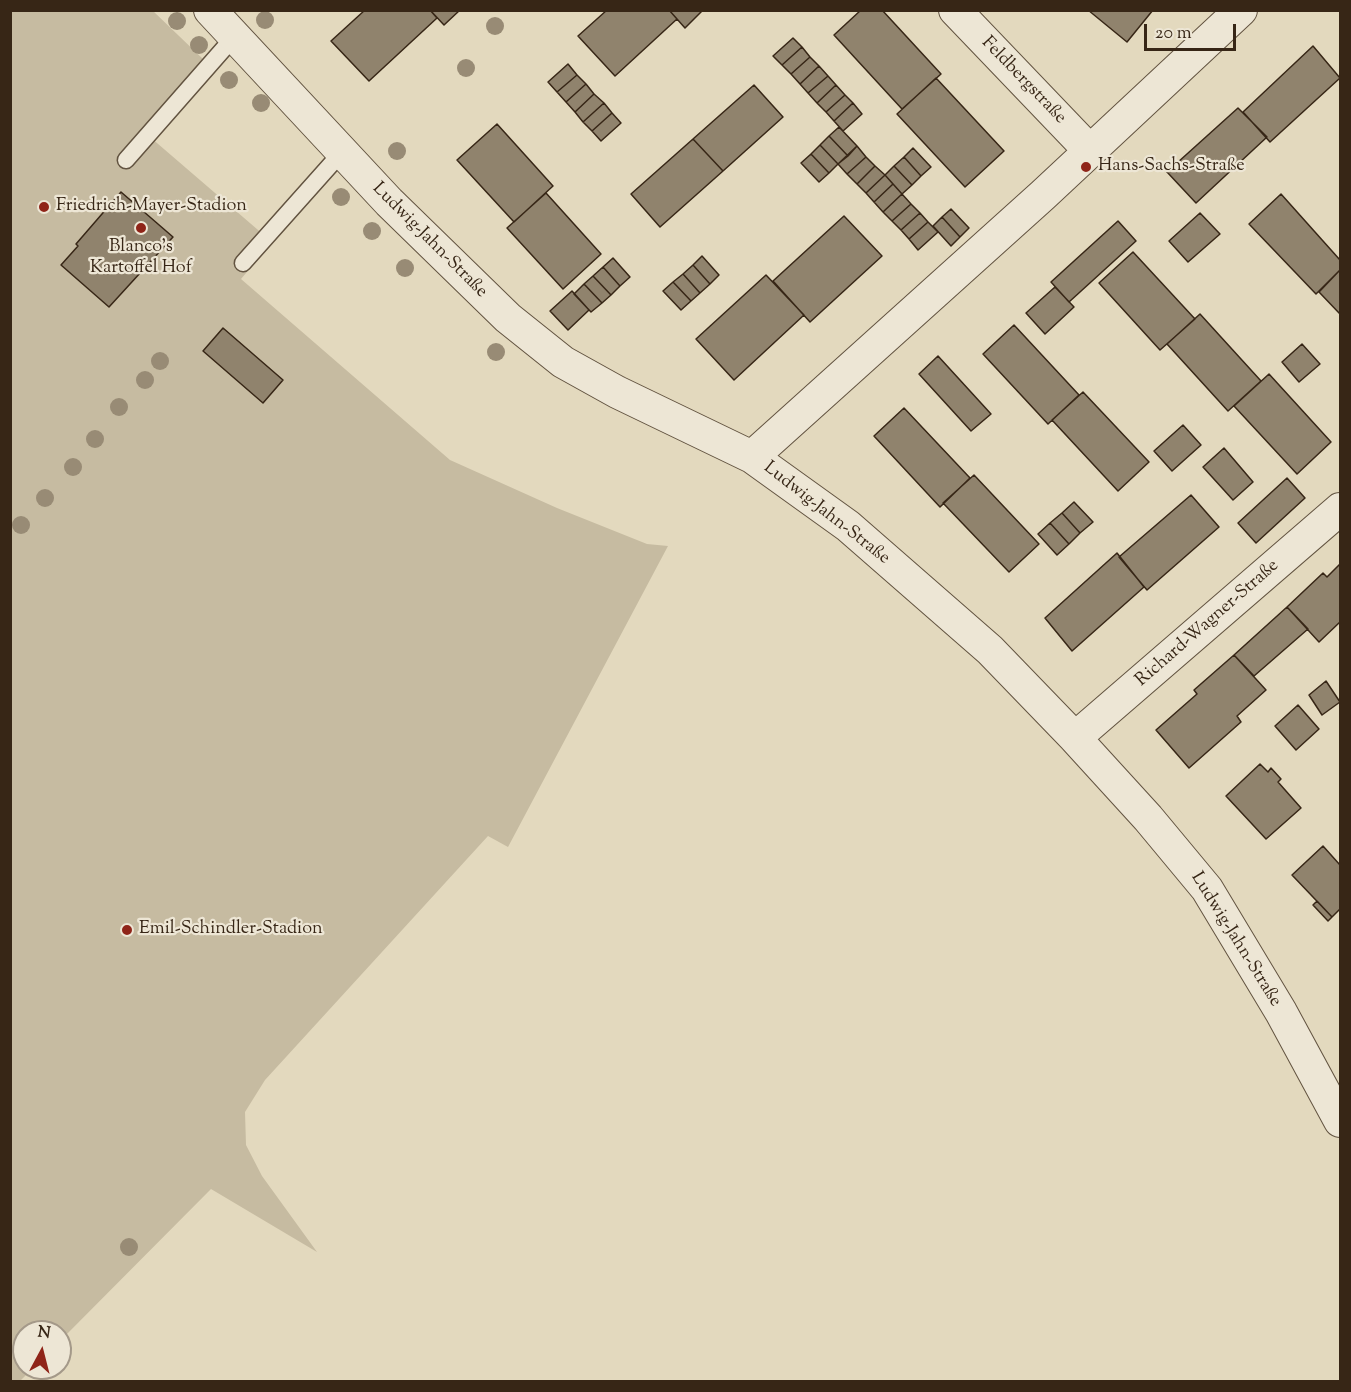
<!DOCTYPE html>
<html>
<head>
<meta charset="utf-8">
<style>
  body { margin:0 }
  #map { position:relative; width:1351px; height:1392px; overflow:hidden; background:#e3d9be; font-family:"Sorts Mill Goudy",serif }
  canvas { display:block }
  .frame { position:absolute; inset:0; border:12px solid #372616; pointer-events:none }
  .north { position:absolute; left:12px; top:1320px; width:60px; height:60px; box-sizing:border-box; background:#ede6d5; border:2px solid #a49989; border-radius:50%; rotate:7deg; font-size:16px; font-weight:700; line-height:24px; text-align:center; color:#372616 }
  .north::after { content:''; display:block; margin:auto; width:21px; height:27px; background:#8f2418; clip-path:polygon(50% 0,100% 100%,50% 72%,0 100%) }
  .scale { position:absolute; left:1144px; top:24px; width:92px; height:27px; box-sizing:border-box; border:3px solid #372616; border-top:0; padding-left:8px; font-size:18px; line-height:21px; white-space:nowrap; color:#372616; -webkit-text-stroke:4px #ede6d5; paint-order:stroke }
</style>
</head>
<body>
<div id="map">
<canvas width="1351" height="1392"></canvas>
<div class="frame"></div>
<div class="north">N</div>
<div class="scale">20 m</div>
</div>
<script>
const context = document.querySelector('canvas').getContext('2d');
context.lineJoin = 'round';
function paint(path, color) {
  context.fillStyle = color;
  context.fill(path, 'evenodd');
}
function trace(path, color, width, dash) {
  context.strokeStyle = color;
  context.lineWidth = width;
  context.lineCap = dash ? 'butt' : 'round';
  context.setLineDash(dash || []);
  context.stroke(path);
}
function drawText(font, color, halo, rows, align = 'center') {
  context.font = font + ' "Sorts Mill Goudy",serif';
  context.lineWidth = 4.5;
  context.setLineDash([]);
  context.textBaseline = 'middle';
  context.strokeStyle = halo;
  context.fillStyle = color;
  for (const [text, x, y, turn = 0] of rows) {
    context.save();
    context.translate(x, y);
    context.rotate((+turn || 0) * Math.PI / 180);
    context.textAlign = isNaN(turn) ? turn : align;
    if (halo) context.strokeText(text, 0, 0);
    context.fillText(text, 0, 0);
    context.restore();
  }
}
paint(new Path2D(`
  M10 11H153L204 60 143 131 272 242 241 279 450 460 557 508 647 544 668 546 508 847 488 836 265 1080 245 1112 246 1145 262 1176 317 1252 211 1189 60 1341V1332H24V1368H33L19 1382 10 1381Z`), '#c6bba1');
const building = new Path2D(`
  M365 10H430L437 18 369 81 331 41Z
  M430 10H460L444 25Z
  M607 10H669L677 19 615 76 578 36Z
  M669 10H703L685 28Z
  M861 10H882L941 74 902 109 834 35Z
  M1088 10H1153L1127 42Z
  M793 38 802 47 782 65 773 56Z
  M1313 46 1340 78 1270 142 1243 112Z
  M802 47 810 57 791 74 782 65Z
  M810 57 819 66 800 84 791 74Z
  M568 64 577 75 557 92 548 82Z
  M819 66 828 76 808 93 800 84Z
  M577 75 586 84 566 102 557 92Z
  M828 76 836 85 817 103 808 93Z
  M936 78 1004 151 965 187 897 114Z
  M586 84 594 94 575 112 566 102Z
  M754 85 783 117 723 171 693 139Z
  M836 85 845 95 826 112 817 103Z
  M594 94 604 103 583 122 575 112Z
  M845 95 853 103 834 121 826 112Z
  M604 103 612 113 592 131 583 122Z
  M853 103 862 114 843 131 834 121Z
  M1238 108 1267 137 1196 203 1167 172Z
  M612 113 621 123 601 141 592 131Z
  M497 124 553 186 514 222 457 160Z
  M839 127 857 146 848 156 829 136Z
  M829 136 848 156 838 164 820 145Z
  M693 139 723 171 660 227 631 194Z
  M820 145 838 164 829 173 811 154Z
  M857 146 866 157 847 174 838 164Z
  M913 148 931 167 921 176 904 157Z
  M811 154 829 173 819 182 801 163Z
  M866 157 875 166 857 184 847 174Z
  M904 157 921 176 912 185 894 166Z
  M875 166 885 175 866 193 857 184Z
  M894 166 912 185 902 194 885 175Z
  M885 175 893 184 874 202 866 193Z
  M893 184 902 194 883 212 874 202Z
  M121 192 173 237 109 307 61 265 78 246 76 244Z
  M546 193 601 254 563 289 507 228Z
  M902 194 911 204 892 221 883 212Z
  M1281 194 1340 260V270L1316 294 1249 224Z
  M911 204 920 213 901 230 892 221Z
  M951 209 969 228 960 237 942 217Z
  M920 213 928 222 909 239 901 230Z
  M1200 213 1220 234 1188 262 1169 241Z
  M844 216 882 256 810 322 773 281Z
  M942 217 960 237 951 246 933 226Z
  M1118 221 1136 241 1069 302 1051 282Z
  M928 222 938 232 918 250 909 239Z
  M1133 252 1195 319 1160 350 1099 283Z
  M702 256 719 275 710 284 693 265Z
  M613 258 630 277 620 286 603 267Z
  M693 265 710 284 700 293 683 274Z
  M603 267 620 286 611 295 593 276Z
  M1340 270V314L1319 292Z
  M683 274 700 293 691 301 673 282Z
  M766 275 804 315 734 380 696 339Z
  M593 276 611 295 602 303 584 284Z
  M673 282 691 301 681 310 663 291Z
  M584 284 602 303 591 312 574 294Z
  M1055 287 1074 307 1045 334 1026 313Z
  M572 291 589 310 568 330 550 311Z
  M1200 314 1261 381 1228 411 1167 344Z
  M1014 325 1079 395 1048 424 983 354Z
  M223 328 283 380 263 403 203 351Z
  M1302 344 1320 364 1299 382 1282 362Z
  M938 356 991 414 971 431 919 374Z
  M1269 374 1331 442 1297 474 1234 406Z
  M1083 392 1149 462 1118 491 1052 420Z
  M904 408 970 478 940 507 874 436Z
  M1183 425 1201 445 1172 471 1154 451Z
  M1224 448 1253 482 1233 500 1203 467Z
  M974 475 1039 544 1009 572 943 503Z
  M1287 478 1305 498 1256 543 1238 523Z
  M1191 495 1219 527 1147 590 1119 557Z
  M1074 502 1093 522 1080 533 1062 513Z
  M1062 513 1080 533 1069 544 1050 523Z
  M1050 523 1069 544 1057 555 1038 534Z
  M1117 553 1144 587 1072 651 1045 618Z
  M1340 564V622L1319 642 1287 607 1323 573 1327 577Z
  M1287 607 1308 629 1254 676 1234 655Z
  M1234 655 1266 690 1237 716 1241 722 1189 768 1156 730 1197 694 1194 690Z
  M1326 681 1340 702 1322 715 1309 695Z
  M1298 705 1319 729 1296 750 1275 726Z
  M1260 764 1268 772 1271 768 1281 779 1278 782 1301 808 1266 839 1226 796Z
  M1323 846 1340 865V909L1332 917 1292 875Z
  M1317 901 1332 917 1328 921 1313 905Z`);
paint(building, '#90836d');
trace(building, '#372616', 1.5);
const lane = new Path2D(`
  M126 160 234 37
  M243 263 342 152`);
const street = new Path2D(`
  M210 10 389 202 508 318 563 362 617 392 752 457 848 526 990 650 1075 738 1148 818 1207 889 1281 1012 1340 1121
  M955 10 1090 151
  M752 457 1043 195 1241 10
  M1075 738 1340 509`);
trace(lane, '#625340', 19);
trace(street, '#625340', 34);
trace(lane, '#ede6d5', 16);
trace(street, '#ede6d5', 32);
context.fillStyle = '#988b75';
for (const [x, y] of [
  [265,20],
  [177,21],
  [495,26],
  [199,45],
  [466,68],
  [229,80],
  [261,103],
  [397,151],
  [341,197],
  [372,231],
  [405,268],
  [496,352],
  [160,361],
  [145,380],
  [119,407],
  [95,439],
  [73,467],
  [45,498],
  [21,525],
  [129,1247]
]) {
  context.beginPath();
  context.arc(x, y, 9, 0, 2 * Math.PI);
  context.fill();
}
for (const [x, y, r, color] of [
  [1086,167,6,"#8f2418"],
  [44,207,6,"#8f2418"],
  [141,228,6,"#8f2418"],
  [127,930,6,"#8f2418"]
]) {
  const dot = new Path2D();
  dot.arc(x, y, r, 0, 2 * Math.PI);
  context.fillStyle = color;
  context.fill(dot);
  trace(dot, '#ede6d5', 2);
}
drawText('18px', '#372616', '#ede6d5', [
  ["Feldbergstraße",1023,81,46],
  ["Ludwig-Jahn-Straße",429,241,45],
  ["Ludwig-Jahn-Straße",826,514,38],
  ["Richard-Wagner-Straße",1208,624,-41],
  ["Ludwig-Jahn-Straße",1235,940,58]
]);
drawText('18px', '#372616', '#ede6d5', [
  ["Hans-Sachs-Straße",1098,167],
  ["Friedrich-Mayer-Stadion",56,207],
  ["Blanco's",141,248,"center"],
  ["Kartoffel Hof",141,269,"center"],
  ["Emil-Schindler-Stadion",139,930]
], 'left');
</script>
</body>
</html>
